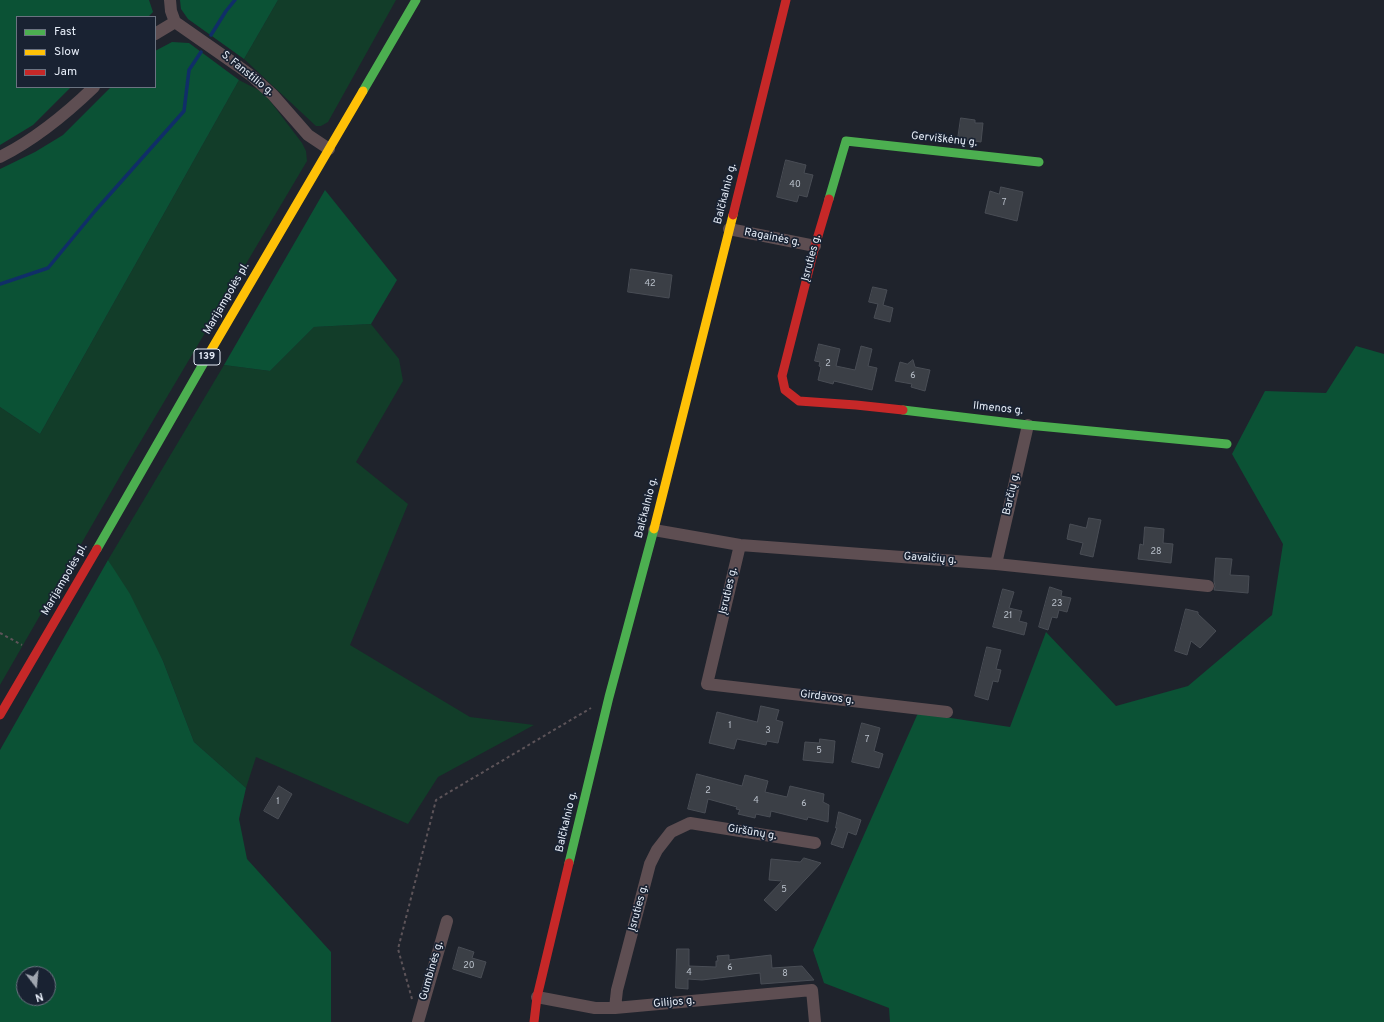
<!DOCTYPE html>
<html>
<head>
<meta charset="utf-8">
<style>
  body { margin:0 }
  #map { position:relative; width:1384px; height:1022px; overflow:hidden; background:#1f232c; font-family:Overpass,sans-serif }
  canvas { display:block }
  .legend { position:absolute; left:16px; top:16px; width:140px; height:72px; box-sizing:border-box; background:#192232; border:1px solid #6b7381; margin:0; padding:5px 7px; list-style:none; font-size:12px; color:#e5ecf7 }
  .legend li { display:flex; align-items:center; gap:8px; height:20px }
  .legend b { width:20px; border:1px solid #6b7381 }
  .north { position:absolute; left:16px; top:966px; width:40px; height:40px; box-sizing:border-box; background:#192232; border:1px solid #6b7381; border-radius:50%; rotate:164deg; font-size:11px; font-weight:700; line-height:16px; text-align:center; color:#e5ecf7 }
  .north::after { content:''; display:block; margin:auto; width:14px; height:18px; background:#a0a6b0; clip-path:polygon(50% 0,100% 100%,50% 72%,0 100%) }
</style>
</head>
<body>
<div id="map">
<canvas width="1384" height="1022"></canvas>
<ul class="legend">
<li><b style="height:5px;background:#4caf50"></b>Fast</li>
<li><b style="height:5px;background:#ffc107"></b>Slow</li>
<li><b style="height:5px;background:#c62828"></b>Jam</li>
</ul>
<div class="north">N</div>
</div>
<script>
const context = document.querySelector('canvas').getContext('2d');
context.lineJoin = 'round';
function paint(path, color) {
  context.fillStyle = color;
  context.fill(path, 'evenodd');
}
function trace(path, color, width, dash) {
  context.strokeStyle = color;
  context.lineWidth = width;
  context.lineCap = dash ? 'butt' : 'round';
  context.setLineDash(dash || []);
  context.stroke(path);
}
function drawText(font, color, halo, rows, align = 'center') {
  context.font = font + ' Overpass,sans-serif';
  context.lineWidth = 3.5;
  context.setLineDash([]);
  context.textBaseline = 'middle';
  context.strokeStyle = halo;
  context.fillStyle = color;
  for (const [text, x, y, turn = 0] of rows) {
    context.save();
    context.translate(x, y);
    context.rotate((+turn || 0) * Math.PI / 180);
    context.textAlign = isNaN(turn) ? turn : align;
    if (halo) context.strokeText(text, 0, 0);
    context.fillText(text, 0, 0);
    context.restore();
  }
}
paint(new Path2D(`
  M278 0H396L328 122 321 126H316L244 59Z
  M239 80 264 93 302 143 306 151 307 161 126 466 0 685V407L40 434Z
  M371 324 399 359 403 381 356 462 408 504 350 645 470 717 534 725 438 777 408 824 256 757 246 788 194 742 163 661 108 560 224 365 270 371 314 327Z`), '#123d29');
paint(new Path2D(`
  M0 0H149L153 12 148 17H17V87H71L33 125 0 145Z
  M180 0H278L244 59 188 19 181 9Z
  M172 42 189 43 239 80 40 434 0 407V169L35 152 63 135 111 87H155V51Z
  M325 190 397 280 371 324 314 327 270 371 224 365Z
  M1356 346 1384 354V1022H890L889 1008 824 983 813 950 918 713 1010 727 1046 632 1116 706 1188 686 1272 615 1283 544 1232 454 1265 391 1326 393Z
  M108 560 130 594 163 661 194 742 246 788 239 819 247 859 331 952V1022H0V750ZM24 974H48V998H24Z`), '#0b5235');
trace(new Path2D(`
  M211 35 226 11 235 0
  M0 284 48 268 95 211 184 111 189 70 201 52`), '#102e68', 3.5);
const building = new Path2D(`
  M961 118 975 120V123H983L981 142 958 139Z
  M786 160 806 165 804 173 813 175 807 197 799 195 797 202 777 197Z
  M1001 187 1023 192 1017 221 985 213 990 191 999 194Z
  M631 269 672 275 669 298 628 292Z
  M873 287 887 290 883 305 893 308 890 322 874 318 878 304 869 302Z
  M819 344 840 349 836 366 855 370 861 346 872 349 868 366 877 368 872 390 834 381 833 384 818 380 821 367 819 366 820 362 815 361Z
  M913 360 915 367 930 370 925 391 911 387 912 384 895 381 900 362 907 364Z
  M1089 518 1101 520 1093 557 1080 554 1083 543 1067 539 1070 524 1086 528Z
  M1145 527 1164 529 1163 543 1173 544 1171 563 1138 559 1140 544 1143 545Z
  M1216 558 1232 559 1230 575 1249 576 1248 593 1214 590 1215 586 1214 581Z
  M1050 587 1062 591 1061 596 1071 598 1067 612 1059 610 1057 618 1052 617 1048 630 1039 627Z
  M1003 589 1014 592 1009 608 1022 611 1019 621 1027 623 1024 635 993 627Z
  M1186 609 1198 612V614L1216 631 1200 648 1191 641 1187 655 1175 651Z
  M987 647 1001 650 996 669 1001 670 998 682 993 681 988 700 975 696Z
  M761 706 779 710 776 720 783 722 778 743 767 741 766 745 737 739 734 749 709 743 717 712 757 722Z
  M862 723 880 728 874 751 883 754 879 768 852 762Z
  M820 739 835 741 833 763 803 760 805 742 819 743Z
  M697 774 742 786 745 775 768 781 765 792 787 797 790 786 824 794 823 802 829 805 828 822 808 817 807 820 771 811 770 817 756 814 755 818 738 814 740 810 736 809 737 807 708 799 705 813 688 809Z
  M279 786 292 794 278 819 264 811Z
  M839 812 861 820 856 835 848 832 843 848 831 844 837 828H836Z
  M804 858 821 863 776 911 764 900 782 881 769 880 771 859 800 862Z
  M459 947 474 952 472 958 486 962 481 978 453 969Z
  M677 949H689V966L716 967V961H718L717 956 729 955V960L771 955 772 968 802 966 814 980 761 984 760 973 702 980 688 979V989L676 988Z`);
paint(building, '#3b3f46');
trace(building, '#494d55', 1);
trace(new Path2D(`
  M0 633 22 645
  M412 999 398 949 436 800 591 708`), '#5d5459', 2, [3, 3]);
trace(new Path2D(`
  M170 0 171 11 175 22 238 66 253 77 273 95 308 135 329 149
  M155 34 175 22
  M0 157C36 139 65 115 94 87
  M729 229 815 246
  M654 530 740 545 996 564 1208 586
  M740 545 707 684 947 712
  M996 564 1028 425
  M537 997 595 1008H615L812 990 815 1022
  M615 1008 617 990 650 864 657 850 671 832 690 823 815 843
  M418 1022 447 921`), '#5e4e52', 12);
trace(new Path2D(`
  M363 91 416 0
  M829 199 846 141 1039 162
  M903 410 1028 425 1227 444
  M97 549 210 352
  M569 863 609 697 654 529`), '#4caf50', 9);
trace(new Path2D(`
  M210 352 363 91
  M654 529 733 215`), '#ffc107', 9);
trace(new Path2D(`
  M829 199 815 246 782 376 785 390 799 401 856 405 903 410
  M733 215 786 0
  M0 715 97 549
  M534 1022 537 997 569 863`), '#c62828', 9);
drawText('9px', '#bac1cb', null, [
  ["40",795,185],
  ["7",1004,203],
  ["42",650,284],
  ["2",828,364],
  ["6",913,376],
  ["28",1156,552],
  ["23",1057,604],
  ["21",1008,616],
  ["1",730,726],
  ["3",768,731],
  ["7",867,740],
  ["5",819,751],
  ["2",708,791],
  ["4",756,801],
  ["1",278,802],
  ["6",804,804],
  ["5",784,890],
  ["20",469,966],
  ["6",730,968],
  ["4",689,973],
  ["8",785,974]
]);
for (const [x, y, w] of [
  [207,357,26]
]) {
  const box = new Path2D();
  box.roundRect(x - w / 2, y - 8, w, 16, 3);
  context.fillStyle = '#192232';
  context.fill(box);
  trace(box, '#e5ecf7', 1);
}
drawText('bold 10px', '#e5ecf7', null, [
  ["139",207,357]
]);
drawText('11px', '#e5ecf7', '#192232', [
  ["S. Fanstilio g.",247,74,39],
  ["Gerviškėnų g.",944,140,6],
  ["Balčkalnio g.",726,194,-76],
  ["Ragainės g.",772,238,11],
  ["Įsruties g.",812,258,-75],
  ["Marijampolės pl.",227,299,-60],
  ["Ilmenos g.",998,409,6],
  ["Barčių g.",1012,494,-77],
  ["Balčkalnio g.",647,508,-76],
  ["Gavaičių g.",930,559,4],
  ["Marijampolės pl.",65,580,-60],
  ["Įsruties g.",729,591,-77],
  ["Girdavos g.",827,698,7],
  ["Balčkalnio g.",567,822,-77],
  ["Giršūnų g.",752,833,9],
  ["Įsruties g.",639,908,-75],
  ["Gumbinės g.",432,971,-74],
  ["Gilijos g.",674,1003,-5]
]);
</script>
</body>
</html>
